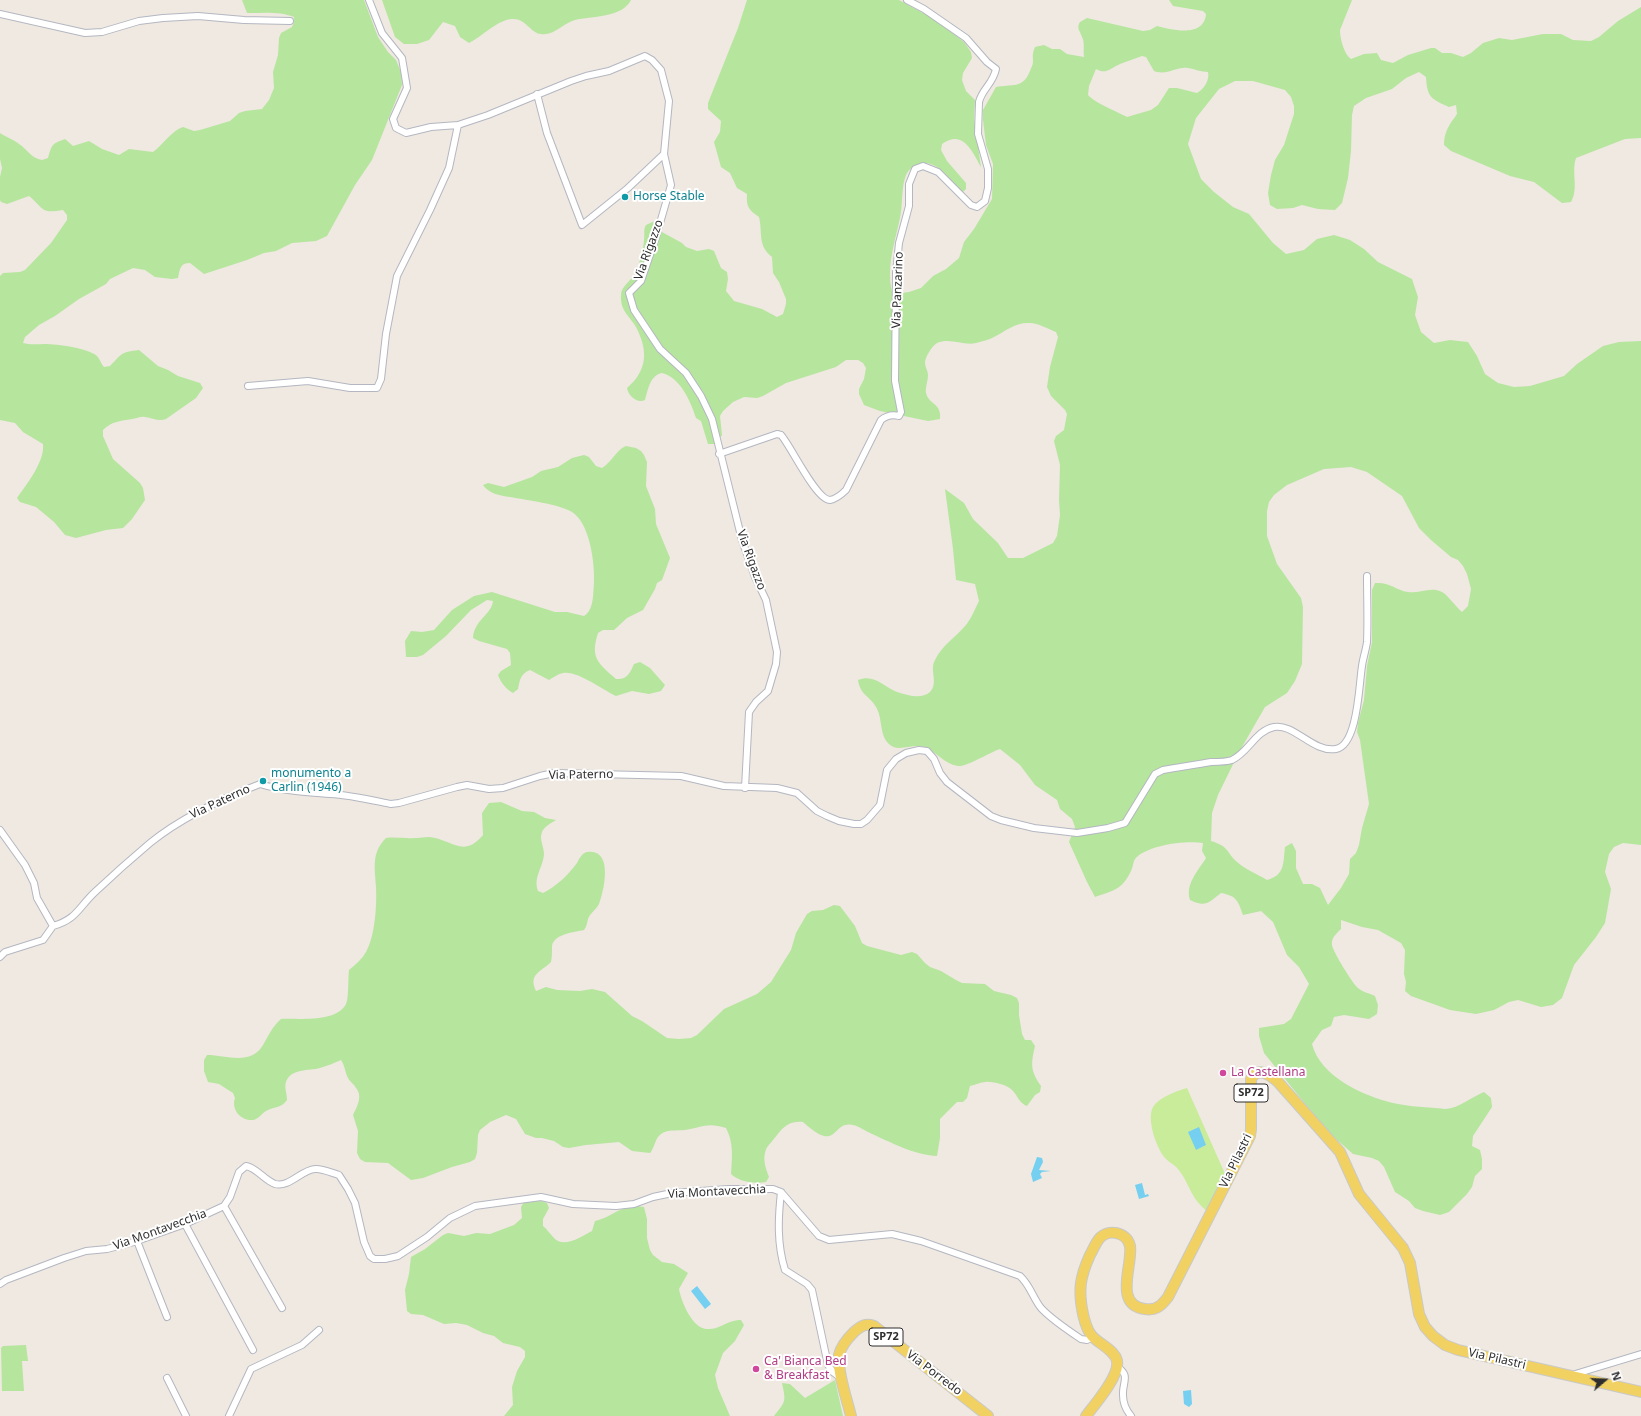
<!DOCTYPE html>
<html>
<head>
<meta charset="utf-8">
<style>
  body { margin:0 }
  #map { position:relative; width:1641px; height:1416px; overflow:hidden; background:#efe9e1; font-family:"Noto Sans",sans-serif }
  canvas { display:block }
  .north { position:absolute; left:1585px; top:1360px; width:40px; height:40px; -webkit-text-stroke:3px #fff; paint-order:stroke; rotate:71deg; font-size:11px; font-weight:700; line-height:16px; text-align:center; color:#2e2e2e }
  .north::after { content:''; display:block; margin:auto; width:14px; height:18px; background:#2e2e2e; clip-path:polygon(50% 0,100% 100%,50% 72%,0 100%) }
</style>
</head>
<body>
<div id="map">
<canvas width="1641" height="1416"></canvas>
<div class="north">N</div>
</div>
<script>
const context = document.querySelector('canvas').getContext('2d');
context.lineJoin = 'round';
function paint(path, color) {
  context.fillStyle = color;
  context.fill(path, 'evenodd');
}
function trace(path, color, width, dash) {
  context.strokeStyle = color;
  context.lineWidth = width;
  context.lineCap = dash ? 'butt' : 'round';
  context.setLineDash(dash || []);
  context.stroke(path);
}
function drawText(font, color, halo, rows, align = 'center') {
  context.font = font + ' "Noto Sans",sans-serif';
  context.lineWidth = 4;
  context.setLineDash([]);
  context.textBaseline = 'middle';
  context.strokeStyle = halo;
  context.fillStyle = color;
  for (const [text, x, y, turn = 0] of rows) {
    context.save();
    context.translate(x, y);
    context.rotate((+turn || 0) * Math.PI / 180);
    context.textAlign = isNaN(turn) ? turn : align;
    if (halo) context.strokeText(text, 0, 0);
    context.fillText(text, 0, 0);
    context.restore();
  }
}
paint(new Path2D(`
  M242 0H364L378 37 388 52 396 60 401 72 402 85 372 160 355 185 327 236 316 241 292 243 276 251 264 253 247 260 204 274 190 263C180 263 180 269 178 278L172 279 155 277 145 270 133 268 110 279 106 284 79 299 55 316 39 325 25 337 23 343C30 345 37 344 45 344 57 344 88 348 97 356 100 359 101 364 104 367L110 366C122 354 120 352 139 350L158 366 168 370 178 376 200 383 203 388 196 398 166 419C158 422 153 418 145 417 141 416 136 419 132 419 121 421 112 421 103 430V436L113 459 140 483 143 488 145 500 132 519 123 528 106 530 76 538 65 535 54 522 36 507 20 502 17 498C27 484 45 461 43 444L23 432 15 423 0 420V276L3 273 20 272 25 270 51 243 67 220V215L63 210C40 214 45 209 29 196L7 204 1 202 0 200V177L2 168 0 159V133C6 137 13 139 19 144 28 150 31 158 42 160L48 158C52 145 51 144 65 139L73 146 89 141 102 149 119 155 129 149 153 152C163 145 172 130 183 127L194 131 200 130 230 121 239 113 245 111 262 109 269 100 274 88 273 72 278 55 279 38 281 33 292 27 294 22V17C280 11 262 13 247 13Z
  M382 0H631C622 18 591 16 575 20 563 23 554 36 541 34 530 33 526 18 512 19 497 20 483 36 469 43L460 37 455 26 443 22 429 40 417 44H404L395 37Z
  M747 0H899L936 20 964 42 971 52 972 58 963 73 962 80 966 91 975 100 974 119 981 167C972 151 963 129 942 144L941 150 947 161 966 183V189L962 193C952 182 937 158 919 164 913 166 909 169 906 175 901 188 903 204 900 218 895 242 885 270 893 294L909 292 921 288 933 276 946 269 959 258 964 242 974 229 992 199 993 164 986 145 983 120V110L996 87C1012 84 1023 89 1030 71 1031 68 1033 65 1033 62 1033 54 1032 55 1035 47L1044 45 1052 49H1060L1067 54 1084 57C1083 51 1085 42 1082 37 1080 30 1076 29 1080 22L1087 18 1143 31 1150 30 1157 26C1172 30 1204 38 1206 14L1203 11 1173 6 1169 0H1352L1340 30C1340 39 1344 54 1351 59L1364 54 1377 53 1381 60 1393 63 1408 55 1431 48H1435L1442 53H1451L1463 57 1471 53 1483 43 1499 38 1512 40 1543 34H1561L1573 40 1591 41 1599 37 1618 21 1641 7V138L1625 139 1576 158C1571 173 1579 188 1571 202L1562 203 1534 182 1510 176 1451 151 1444 145C1444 131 1450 124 1457 114L1456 105 1449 107C1431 99 1427 97 1426 77L1419 72 1406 78 1392 89 1366 98 1354 106 1352 115 1351 151 1348 178 1342 203 1335 210 1318 209 1302 205 1293 208 1277 209 1270 205 1268 193 1271 175 1275 160 1284 145 1294 114V106L1291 97 1285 90 1253 81H1235L1219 89 1196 118 1188 144 1201 179 1214 192 1233 207 1249 214 1273 243 1286 254 1304 250 1317 239 1334 235 1350 240 1364 249 1378 262 1412 279 1418 297 1415 315 1421 332 1434 343 1450 340 1468 342 1477 356 1485 374 1498 383 1514 387 1530 386 1564 376 1577 364 1603 346 1619 342 1641 341V845L1623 843 1614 847 1609 854 1605 872 1611 889 1605 923 1596 937 1574 965 1562 998 1553 1005 1541 1007 1518 1000 1509 1002 1494 1010 1476 1014 1450 1010 1411 996 1405 991 1406 982 1404 974 1405 950 1401 943 1378 930 1362 927 1341 920V929C1336 934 1331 938 1332 945 1333 952 1353 984 1358 988 1362 992 1369 993 1375 996L1378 1005 1377 1014 1369 1019 1344 1015 1334 1017 1331 1026 1322 1030 1312 1044C1320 1076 1363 1096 1393 1103 1410 1107 1428 1107 1445 1109 1460 1108 1471 1097 1484 1092L1491 1098 1492 1107 1473 1136 1472 1146 1480 1150 1482 1159V1169L1475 1176 1472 1187 1467 1194 1449 1212 1440 1215 1423 1211 1415 1208 1409 1201 1395 1192 1384 1167 1379 1161 1372 1158 1353 1154 1327 1131 1264 1053 1259 1036V1028L1284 1024 1291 1019 1309 984 1299 967 1287 955 1273 922 1261 911 1243 915C1238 901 1237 896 1221 893 1209 902 1206 908 1190 900 1185 884 1198 871 1206 858L1202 851 1203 843C1186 840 1146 845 1135 859 1133 862 1133 867 1131 871 1122 890 1114 890 1095 897L1087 882 1069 842 1075 827 1072 819 1060 809 1057 800 1035 785 1020 765 1000 749C990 752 967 767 958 766 944 764 936 751 924 747 913 743 897 753 889 744 879 735 883 718 876 707 870 696 860 695 858 680 875 674 882 686 897 692 907 695 921 700 930 692 939 683 929 670 935 660 942 645 956 637 966 625 971 619 975 609 979 601L975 584 956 580 953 549 945 489 964 503 973 519 998 543 1008 558H1023L1053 543 1057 536 1060 515 1059 500 1060 465 1054 441 1056 436 1064 430 1067 414 1065 410 1051 396 1047 387 1050 367 1058 337 1056 332C1048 329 1038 323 1030 323 1015 322 1006 331 994 337 989 340 982 341 976 343 963 346 950 337 937 343 932 346 925 357 925 363 925 367 928 371 928 375 928 381 925 388 926 393 929 405 942 403 940 419L928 421 880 411 864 405 859 394V389L864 379 866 368 863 363 858 360H846L836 367 786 383 763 396 757 398 744 397 733 402 723 411 720 416 722 435 715 444H708L701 421 696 418C691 402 680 377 662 373 650 375 648 390 645 400 637 404 628 395 627 388 648 370 648 350 636 327 629 315 620 311 621 295 621 286 632 280 636 272 639 265 644 247 644 240 645 234 643 230 646 225L657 220 659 222 660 231 682 243 686 247 697 251 709 249 714 251 721 268 727 272 728 279 726 291 734 301 762 309 777 317 783 314 786 304V299L779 282 773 273 772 257C757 245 763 233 759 217 749 210 746 207 747 194L737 188 730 173 721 167 714 142 720 132 721 121 708 109V103L738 28ZM1142 56 1146 57 1154 71C1167 76 1177 66 1188 68 1195 69 1201 72 1208 72 1210 80 1204 89 1197 93L1177 88H1169L1158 105 1151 110 1127 117C1116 111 1095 103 1088 95L1089 86 1096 69C1106 75 1111 68 1120 64 1127 61 1135 59 1142 56ZM1351 467 1367 472 1402 496 1419 528 1431 540 1451 557 1458 560 1463 566 1467 574 1471 589 1468 606 1462 612C1456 607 1447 594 1442 592 1431 586 1419 594 1408 592 1395 590 1391 582 1375 583L1372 590V642L1367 666 1364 700 1358 723 1357 732 1360 740 1369 804 1362 828 1359 845 1356 853 1350 859 1349 874 1341 888 1328 905 1320 888 1312 884H1303L1296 868V851L1292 843 1285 847C1283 864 1285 875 1267 880 1257 874 1245 869 1237 862 1225 851 1230 847 1211 841L1212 813 1218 795 1238 754 1265 707 1287 693 1295 681 1302 664 1303 607 1301 598 1277 564 1267 536V511L1269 502 1274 495 1287 485 1324 469Z
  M626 446 636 448 641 451 644 455 647 462 646 486 655 509 656 524 670 558 662 580 657 583 655 589 643 610 627 618 614 630H603L598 633C590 658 598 663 616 679 627 680 630 673 634 664L640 662 650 668 665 685 661 691 649 694 632 691 616 696C603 690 577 670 563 673 558 674 554 677 549 680L530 670C520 674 520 680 518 689L513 693C506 689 501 683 498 675L501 671 511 665 510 653 507 649 479 641 473 638C474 620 492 614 493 601L487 600 471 610 446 636 423 655 417 657H406L405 641 411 631 422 632 434 630 452 610 474 596 492 592 555 612H567L584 616C594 610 593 594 594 583 595 564 590 523 572 512 559 504 526 500 510 497 500 496 488 493 483 485L488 483 504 487 532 477 541 471 558 467 572 458 584 455 589 457 596 466 602 468C612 462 616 450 626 446Z
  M501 802 522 811 534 812 545 818 556 820C551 823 544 827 542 832 539 839 544 847 544 854 543 868 533 877 538 891L543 893C557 886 568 875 577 863 579 859 582 853 587 852 614 848 604 891 599 904 596 910 590 913 588 919 587 923 587 926 584 930 574 932 554 934 552 946 552 952 552 957 551 962 541 972 528 974 536 991L546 987 557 990 580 991 592 989 605 992 632 1016 642 1021 667 1038 679 1039 691 1038 697 1035 724 1009 757 994 771 982 791 950 796 933 807 914 812 911 823 910 834 905 840 906 855 926 862 943 867 946 901 955 912 952 917 954 925 963 930 967 941 971 956 980 962 983 985 984 994 991 1011 995 1017 998 1019 1003V1015L1022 1034 1025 1040H1031L1035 1046C1031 1064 1030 1070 1041 1086L1040 1092 1035 1095 1027 1106C1019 1103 1018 1096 1012 1090 1007 1085 993 1081 985 1082 981 1082 975 1085 970 1086L967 1098 963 1102H957L940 1119V1138L937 1156C914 1155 890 1142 870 1133 865 1131 859 1126 853 1125 831 1120 839 1155 803 1122 787 1120 782 1129 773 1140 770 1144 766 1147 765 1153 763 1161 766 1169 769 1177L766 1182C754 1184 740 1182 731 1174 732 1158 734 1143 726 1128 708 1122 702 1127 685 1130 677 1131 667 1129 661 1134 655 1138 655 1147 650 1153L632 1151 619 1142 586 1145 569 1148 563 1147 554 1141 542 1138H536L525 1134 516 1119 506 1115 490 1122 480 1130 478 1135 477 1153 475 1159 470 1162 452 1167 423 1178 411 1180 388 1163 365 1162 360 1159 357 1153 358 1131 353 1115C357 1107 363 1096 356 1088 354 1084 350 1082 348 1078 345 1072 345 1066 341 1060 334 1063 327 1066 320 1068 309 1071 291 1068 286 1082 284 1087 287 1094 287 1100 281 1109 274 1106 266 1111 261 1114 259 1119 253 1120 240 1121 231 1109 235 1098L233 1093 219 1084 208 1082 204 1071V1060L207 1055C226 1055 251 1066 263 1045 269 1035 272 1027 281 1019 299 1018 336 1023 346 1004 349 998 348 978 349 970 356 964 362 959 366 952 375 936 377 906 376 887 375 868 371 853 386 838 393 837 400 838 407 838 415 839 422 837 429 837 452 839 463 859 483 835L482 813 489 803Z
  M541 1201 547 1203 549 1208 543 1219V1226C547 1229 550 1234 554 1238 564 1249 582 1236 592 1231L595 1221C614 1217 621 1203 644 1207L647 1219V1238L650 1250 653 1255 662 1262 674 1264 688 1273 679 1289C681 1301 693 1331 709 1329 720 1329 730 1319 741 1320L744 1325 735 1341 723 1353 715 1375 718 1388 730 1416H504L513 1405 512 1387 517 1371 525 1357V1351L520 1347 503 1343 494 1336 483 1333 467 1325 456 1323 444 1324 423 1315 411 1314 407 1311 405 1290 409 1274 411 1257 425 1249 443 1235 448 1233 464 1236 476 1233 490 1234 514 1225 522 1218 521 1207 524 1202Z
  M26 1345 28 1361H22L24 1391H2L1 1348 3 1346Z
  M835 1380 843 1416H774C786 1401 786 1402 782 1383L790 1384 805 1398Z`), '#b6e59e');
paint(new Path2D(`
  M1187 1088 1226 1176 1207 1211C1190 1198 1190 1184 1178 1169 1175 1165 1170 1163 1166 1159 1157 1150 1146 1119 1153 1107 1159 1097 1177 1091 1187 1088Z`), '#c9ec9a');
paint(new Path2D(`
  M1199 1127 1206 1145 1196 1150 1188 1132Z
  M1037 1157 1042 1158 1043 1162 1039 1170 1051 1171 1042 1172 1040 1174 1042 1178 1033 1182 1031 1174Z
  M1142 1183 1145 1195 1148 1194 1149 1196 1139 1199 1135 1185Z
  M697 1286 711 1304 705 1309 691 1291Z
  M1191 1390 1192 1404 1189 1407 1184 1404 1183 1391Z`), '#75cff0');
const street = new Path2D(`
  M369 0 382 33 402 58 407 88 393 119 396 128 406 133 431 127 458 125 488 115 571 81 586 76 609 71 645 56 652 60 661 70 669 101 664 154 671 185 656 237 641 281 629 293 634 310 660 349 686 373 701 396 712 419 742 540 755 577 766 600 777 652 776 664 768 691 756 702 749 712 745 788
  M0 14 85 33 102 32 139 21 163 18 198 16 244 20 290 21
  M537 94 547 133 582 225 628 188 664 154
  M248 386 308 381 350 388H377L381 379 386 334 397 276 430 210 449 168 458 125
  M719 454 777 434 781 435C791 446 816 500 830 500 836 499 842 494 846 490L881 420C887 415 892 414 899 416L901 412 895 381 896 273 899 243 909 206V184L915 169 923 166 938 172 971 205 977 207 985 201 988 188V169L978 134 979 102C982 89 993 84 996 69L987 62 966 38 924 9 907 0
  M0 830 25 865 34 883 37 898 53 926C77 919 78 908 95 892 112 876 131 859 150 843 182 817 221 799 260 784 283 791 306 792 330 794 350 795 371 800 391 804L399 803 457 787 467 785 489 789 503 788 540 776 554 773 681 776 724 786 777 788 797 793 817 811 827 816 839 821 854 824H861L867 820 880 805 887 770 896 759 906 753 919 750 927 751 934 759 940 773 947 782 991 816 1001 820 1034 828 1077 833 1108 828 1125 823 1155 774 1163 770C1179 767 1195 765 1211 762 1218 762 1226 762 1232 760 1249 752 1255 731 1274 727 1294 723 1313 753 1336 749 1358 745 1359 684 1362 666 1363 658 1366 650 1367 642 1368 620 1367 598 1367 576
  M0 957 5 952 43 940 53 926
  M781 1192C778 1219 777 1244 785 1270L807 1284 812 1290 828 1365 833 1372 841 1378
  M224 1206 282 1308
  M185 1224 253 1350
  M137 1241 167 1317
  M0 1284 6 1280 64 1258 86 1251 107 1249 134 1242 185 1224 224 1206 230 1197 239 1172 246 1166C257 1168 264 1180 275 1184 289 1188 301 1170 315 1169 321 1168 332 1173 339 1175L348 1189 355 1203 364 1242 370 1256 374 1259H385L398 1256 427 1237 450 1218 475 1206 541 1197 573 1204 616 1206 634 1204 653 1197 672 1193 729 1189H773L781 1192 819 1236 829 1240 892 1234 921 1241 1020 1276C1030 1285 1033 1298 1041 1308 1051 1319 1069 1331 1081 1339L1087 1340 1093 1337
  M1117 1367C1131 1375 1122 1383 1123 1395 1123 1404 1126 1410 1131 1416
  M1572 1375 1641 1354
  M167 1378 186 1416
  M229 1416 251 1369 302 1345 319 1330`);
const primary = new Path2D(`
  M851 1416C847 1399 837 1372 839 1355 841 1346 848 1338 854 1332 861 1326 865 1323 874 1326L988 1416
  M1086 1416C1095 1404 1120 1376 1117 1361 1115 1350 1099 1344 1092 1336 1086 1329 1085 1322 1083 1314 1078 1290 1080 1277 1090 1255 1093 1250 1095 1244 1099 1239 1108 1228 1127 1232 1130 1246 1133 1265 1113 1305 1145 1309 1156 1311 1162 1305 1168 1297L1250 1136 1251 1129V1079C1258 1066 1270 1075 1278 1082L1340 1152 1359 1194 1403 1248 1410 1263 1419 1314 1425 1327 1433 1336 1445 1345 1458 1350 1641 1392`);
trace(street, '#b4b7c1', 8);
trace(primary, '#c9c9c9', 12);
trace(street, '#fff', 6);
trace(primary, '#f2d163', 10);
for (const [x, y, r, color] of [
  [625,197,4,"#0f9aa8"],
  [263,781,4,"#0f9aa8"],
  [1223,1073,4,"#d1479c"],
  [756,1369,4,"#d1479c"]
]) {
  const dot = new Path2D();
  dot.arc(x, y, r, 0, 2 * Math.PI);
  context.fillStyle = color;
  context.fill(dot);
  trace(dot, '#fff', 1.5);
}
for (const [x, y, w] of [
  [1251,1093,34],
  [886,1337,34]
]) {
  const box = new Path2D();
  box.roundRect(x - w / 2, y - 9, w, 18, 3);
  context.fillStyle = '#fff';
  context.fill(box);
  trace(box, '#2e2e2e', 1);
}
drawText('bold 11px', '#2e2e2e', null, [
  ["SP72",1251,1093],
  ["SP72",886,1337]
]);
drawText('12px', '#0d838f', '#fff', [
  ["Horse Stable",633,197],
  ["monumento a",271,774],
  ["Carlin (1946)",271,788]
], 'left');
drawText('12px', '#2e2e2e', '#fff', [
  ["Via Rigazzo",649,250,-70],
  ["Via Panzarino",898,290,-88],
  ["Via Rigazzo",751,560,70],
  ["Via Paterno",581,775,-1],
  ["Via Paterno",220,802,-25],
  ["Via Pilastri",1236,1161,-64],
  ["Via Montavecchia",717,1192,-3],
  ["Via Montavecchia",160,1230,-20],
  ["Via Pilastri",1497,1359,13],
  ["Via Porredo",934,1373,37]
]);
drawText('12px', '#b23c85', '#fff', [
  ["La Castellana",1231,1073],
  ["Ca' Bianca Bed",764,1362],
  ["& Breakfast",764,1376]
], 'left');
</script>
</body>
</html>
